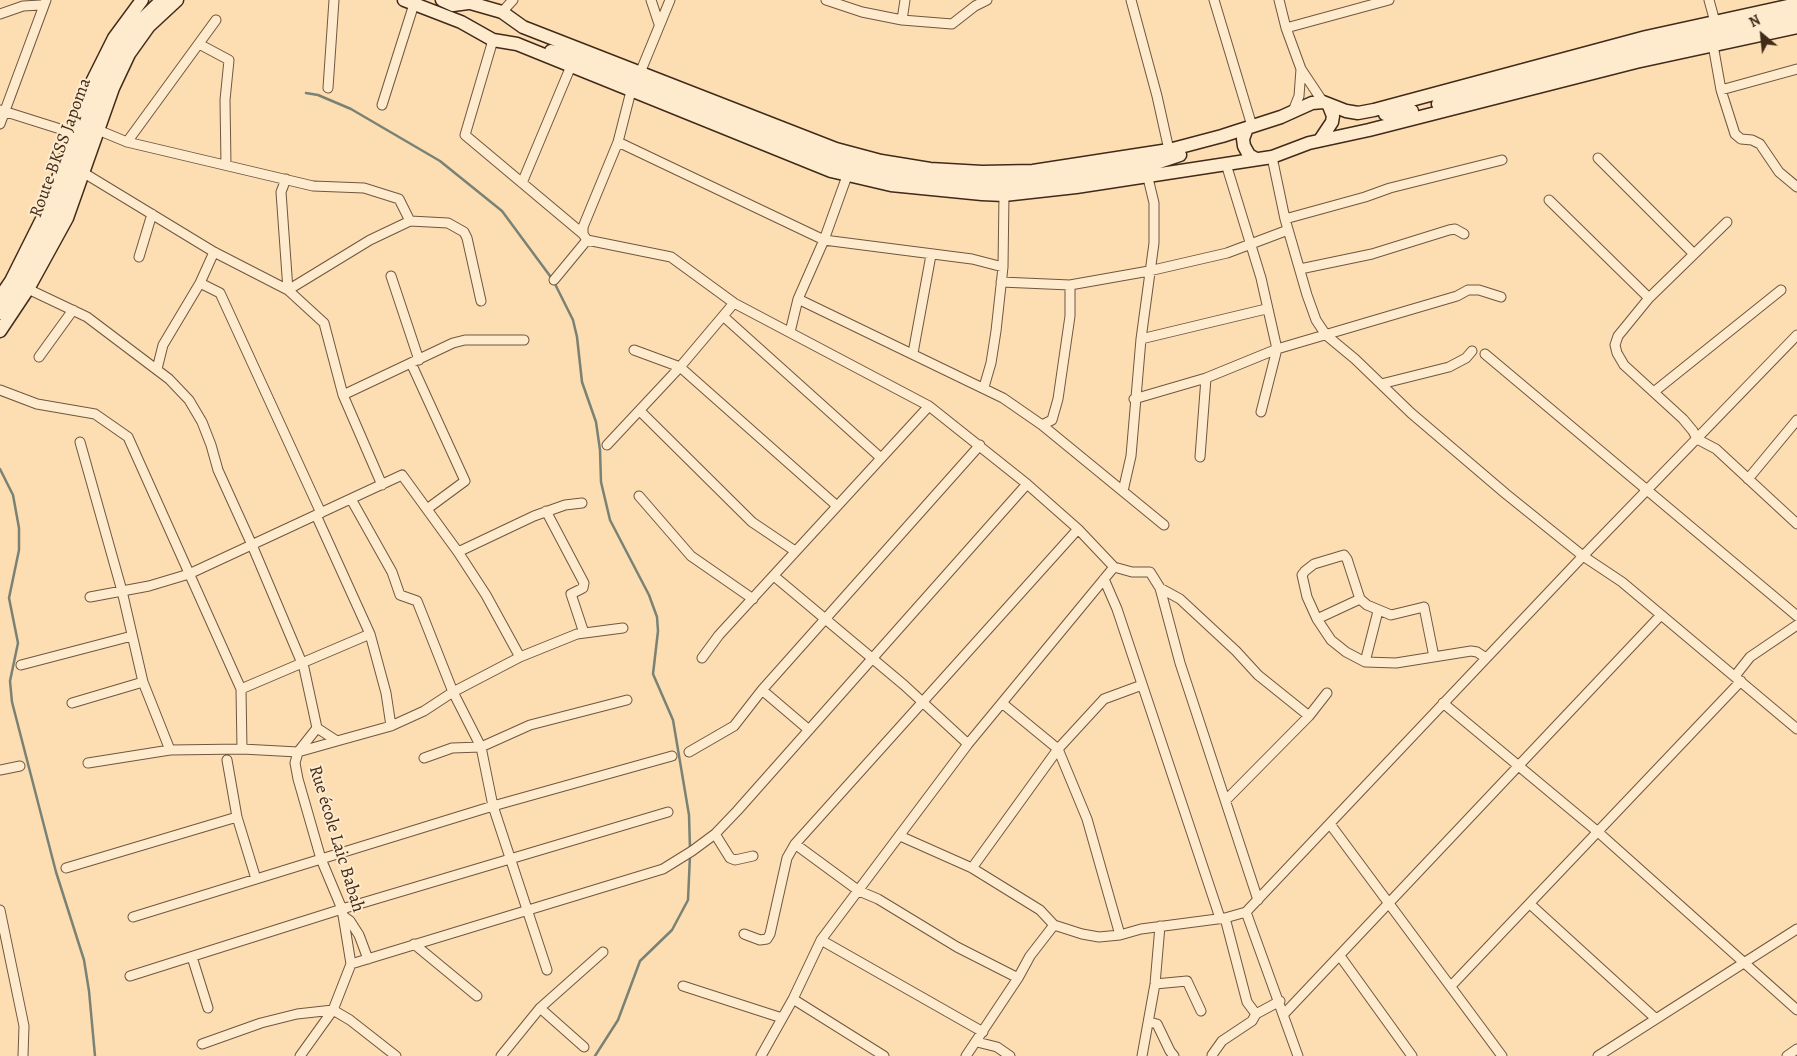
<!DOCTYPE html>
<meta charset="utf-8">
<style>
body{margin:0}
#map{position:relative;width:1797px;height:1056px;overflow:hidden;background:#fddeb2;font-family:Alegreya,serif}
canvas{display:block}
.north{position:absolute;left:1737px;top:10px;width:50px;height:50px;-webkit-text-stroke:4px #feeacd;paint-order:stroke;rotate:332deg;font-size:14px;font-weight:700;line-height:20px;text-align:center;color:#402a1a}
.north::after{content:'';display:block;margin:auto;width:18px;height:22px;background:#402a1a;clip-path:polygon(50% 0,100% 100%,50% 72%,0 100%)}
</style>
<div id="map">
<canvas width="1797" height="1056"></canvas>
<div class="north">N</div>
</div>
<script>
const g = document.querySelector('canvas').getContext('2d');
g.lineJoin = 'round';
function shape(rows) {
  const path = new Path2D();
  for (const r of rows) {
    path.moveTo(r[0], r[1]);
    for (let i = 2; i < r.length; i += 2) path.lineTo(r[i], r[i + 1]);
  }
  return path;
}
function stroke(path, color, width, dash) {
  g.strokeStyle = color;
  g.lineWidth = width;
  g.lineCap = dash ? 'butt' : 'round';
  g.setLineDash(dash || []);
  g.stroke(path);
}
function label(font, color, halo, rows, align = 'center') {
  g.font = font + ' Alegreya,serif';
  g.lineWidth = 4;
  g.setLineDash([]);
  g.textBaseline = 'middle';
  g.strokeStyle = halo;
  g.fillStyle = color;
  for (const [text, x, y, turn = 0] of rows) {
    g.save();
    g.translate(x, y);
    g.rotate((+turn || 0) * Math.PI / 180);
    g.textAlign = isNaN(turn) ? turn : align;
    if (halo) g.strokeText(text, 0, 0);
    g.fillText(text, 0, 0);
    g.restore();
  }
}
stroke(shape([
 [306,93,318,95,351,109,440,161,502,211,553,280,573,320,577,337,582,382,596,422,600,450,601,482,610,520,649,595,657,617,658,631,653,674,673,720,689,815,690,849],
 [0,469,13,495,19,528,19,550,9,598,18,643,10,681,12,702,56,872,84,960,89,991,95,1056],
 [595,1056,618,1020,640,961,672,930,688,900,690,855]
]), '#798274', 2.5);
const street = shape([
 [651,0,659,24],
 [826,0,862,12,902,20,952,24,975,6,987,0],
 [1131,0,1157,96,1169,150],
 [1214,0,1252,126],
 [1279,0,1286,28,1301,69,1323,102],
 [1709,0,1715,22],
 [502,12,513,0],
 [0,14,23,6,41,5],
 [902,20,905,0],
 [1286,28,1389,0],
 [493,40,465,135,583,234],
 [199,44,229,60,225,100,226,165],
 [1713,45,1721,90,1735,134,1741,139,1752,140,1760,144,1779,172,1797,187],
 [640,73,670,0],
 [328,88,334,0],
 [1721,90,1797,69],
 [631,91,618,142,583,227,583,234,587,240,671,257,734,303,929,406,1027,484,1078,529,1114,567,1132,572,1150,572,1160,588,1180,663,1258,900],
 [382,105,414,4],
 [0,110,76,134],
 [1293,111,1299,96,1301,69],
 [0,124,46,0],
 [98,130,127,142,313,186,364,188,399,199,410,221],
 [127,142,216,20],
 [618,142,824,240,972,259,1003,267],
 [1272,157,1285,219,1307,295,1316,320,1326,335,1355,359,1411,413,1506,494,1583,556,1622,582,1797,729],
 [1598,158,1694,254],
 [1226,164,1261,278,1277,349,1261,412],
 [84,173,214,252,288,290,324,323,343,395,382,485],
 [286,179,281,192,288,290,370,240,410,221,448,223,464,232,467,238,481,301],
 [522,183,571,66],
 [1549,200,1649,298],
 [1285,219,1365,197,1390,188,1502,160],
 [1727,222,1649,298,1618,336,1615,345,1617,353,1624,365,1683,419,1693,431,1697,439,1716,449,1797,524],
 [139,257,152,214],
 [1300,269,1372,254,1449,230,1455,229,1464,234],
 [391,276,419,360],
 [554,280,587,240],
 [1001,282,1070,285,1149,271,1227,253,1288,230],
 [200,283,220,293,321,513],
 [28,289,87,317,169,379,189,400,202,422,211,445,218,470,252,545,304,668,317,728],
 [798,299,1003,398,1042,425,1164,525],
 [723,316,881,458],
 [790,332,798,299,824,240,847,176],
 [1141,339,1266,309],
 [634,350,680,367,837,506],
 [913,353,931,255],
 [1485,354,1797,616],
 [39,357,73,310],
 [411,363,465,481,427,509],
 [157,369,163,345,200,283,214,252],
 [1381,384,1449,367,1466,358,1472,351],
 [984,387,991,363,996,331,1003,267,1004,195],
 [0,390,37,404,95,414,128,437,241,689,242,749],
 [1655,391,1781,290],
 [343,395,453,343,465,340,524,340],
 [1134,399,1206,378,1277,349,1457,296,1468,290,1479,290,1501,297],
 [640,411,752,522,795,551],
 [1042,425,1052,420,1058,399,1070,316,1070,285],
 [80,442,122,591,143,682,170,750],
 [607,445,680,367,734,303],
 [1200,457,1206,378],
 [1748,479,1797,420],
 [1123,491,1131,456,1141,339,1154,243,1154,203,1148,178],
 [639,496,691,556,753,599],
 [351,499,392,572,400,595,417,601,419,606,453,692,481,747,493,806,547,970],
 [546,511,584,583,583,588,571,594,584,633],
 [316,515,370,634,386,693,391,726],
 [458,552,534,516,565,505,582,503],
 [774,576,904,685,968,744],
 [1104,579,1117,609,1220,918],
 [1160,588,1180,599,1236,651,1258,675,1309,716],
 [90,597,149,586,189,574,402,475,458,552,486,595,520,657],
 [1317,619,1360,599],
 [1434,657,1424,607,1391,615,1367,605,1360,599,1347,559,1344,555,1314,564,1305,571,1302,575,1307,597,1317,619,1331,640,1346,652,1365,662,1396,663,1471,651,1477,652,1486,658],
 [702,658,719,635,929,406],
 [1365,662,1378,611],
 [21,665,132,636],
 [1735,676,1750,657,1797,625],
 [241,689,370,634],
 [762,690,809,730],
 [72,703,143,682],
 [1002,703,1058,749,1087,819,1120,935],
 [1443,703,1598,832,1797,1010],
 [317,728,337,741,391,726,424,711,453,692,520,657,577,634,623,628],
 [689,752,734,726,762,690,980,445],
 [424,758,452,748,481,747,530,725,627,700],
 [227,760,237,817,256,879],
 [88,763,170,750,242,749,298,752,337,741],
 [0,770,20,766],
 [1226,800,1309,716,1327,693],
 [1330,824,1502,1056],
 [715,834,730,858,735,860,753,856],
 [900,836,972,868,1040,910,1054,925,1082,934,1099,937,1120,935,1141,929,1225,918,1246,912,1583,556,1797,335],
 [795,844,859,891,878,899,957,947,1018,978],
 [66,868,237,817],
 [972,868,1058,749,1104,699,1142,685],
 [1530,904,1655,1018],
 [0,910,24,1026,23,1056],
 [1246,912,1298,1056],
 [343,916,350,921,359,935,368,959],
 [133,917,493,806,672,756],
 [1225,918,1247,1002,1256,1014],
 [744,934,760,940,767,939,770,934,787,858,795,844,1078,529],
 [821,940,983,1032],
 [414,944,477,996],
 [1340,956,1412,1056],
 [192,957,208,1008],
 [351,964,663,869,692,851,715,834,737,811,1027,484],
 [130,976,342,909,668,812],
 [1155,984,1187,981,1201,1011],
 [683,986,782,1018],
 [1451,986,1741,681],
 [793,999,884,1056],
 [540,1008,584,1047],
 [1284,1014,1660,616],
 [1149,1022,1157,1024,1170,1051,1174,1056],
 [977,1042,997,1047,1010,1056],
 [202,1044,261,1023,297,1014,333,1010,350,1020,396,1056],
 [1212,1055,1222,1041,1252,1021,1256,1014,1280,1001],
 [300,1056,333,1010,351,964,342,909,321,859,298,779,295,763,298,752,317,728],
 [501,1056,540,1008,603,952],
 [761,1056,793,999,821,940,968,744,1114,567],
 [966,1056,1018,978,1030,956,1054,925],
 [1142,1056,1155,984,1160,926],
 [1598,1056,1797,929],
 [1787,1056,1797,1049]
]);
const secondary = shape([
 [404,0,461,22,493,40,517,44,831,171,891,185,982,194,1004,195,1076,187,1272,157,1309,143,1369,130,1636,62,1797,27],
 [442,0,453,5,468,3],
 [460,0,502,12,523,27,836,149,881,161,930,169,982,172,1033,171,1169,150,1222,136,1281,117,1312,103,1323,102,1346,111,1358,113,1374,110,1646,37,1797,4],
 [551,51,573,56,832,160,873,171,918,179,1001,183,1035,181,1150,165,1180,155],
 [1438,104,1618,55,1797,16],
 [1385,114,1412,111],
 [1247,128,1243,139,1244,146,1249,155,1256,159],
 [1320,140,1332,122,1333,116,1329,106],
 [0,297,11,281,47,209,92,82,114,38,142,0],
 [0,313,35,258,50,228,66,191,105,79,121,47,139,22,162,0],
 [0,331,28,289,67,218,113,88,129,54,149,26,177,0]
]);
stroke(street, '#6f5740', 11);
stroke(secondary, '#402a1a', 15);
stroke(street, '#feeacd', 9);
stroke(secondary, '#feeacd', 12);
label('18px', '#402a1a', '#feeacd', [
 ["Route BKSS Japoma",61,148,-70],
 ["Rue école Laic Babah",336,839,73]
]);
</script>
